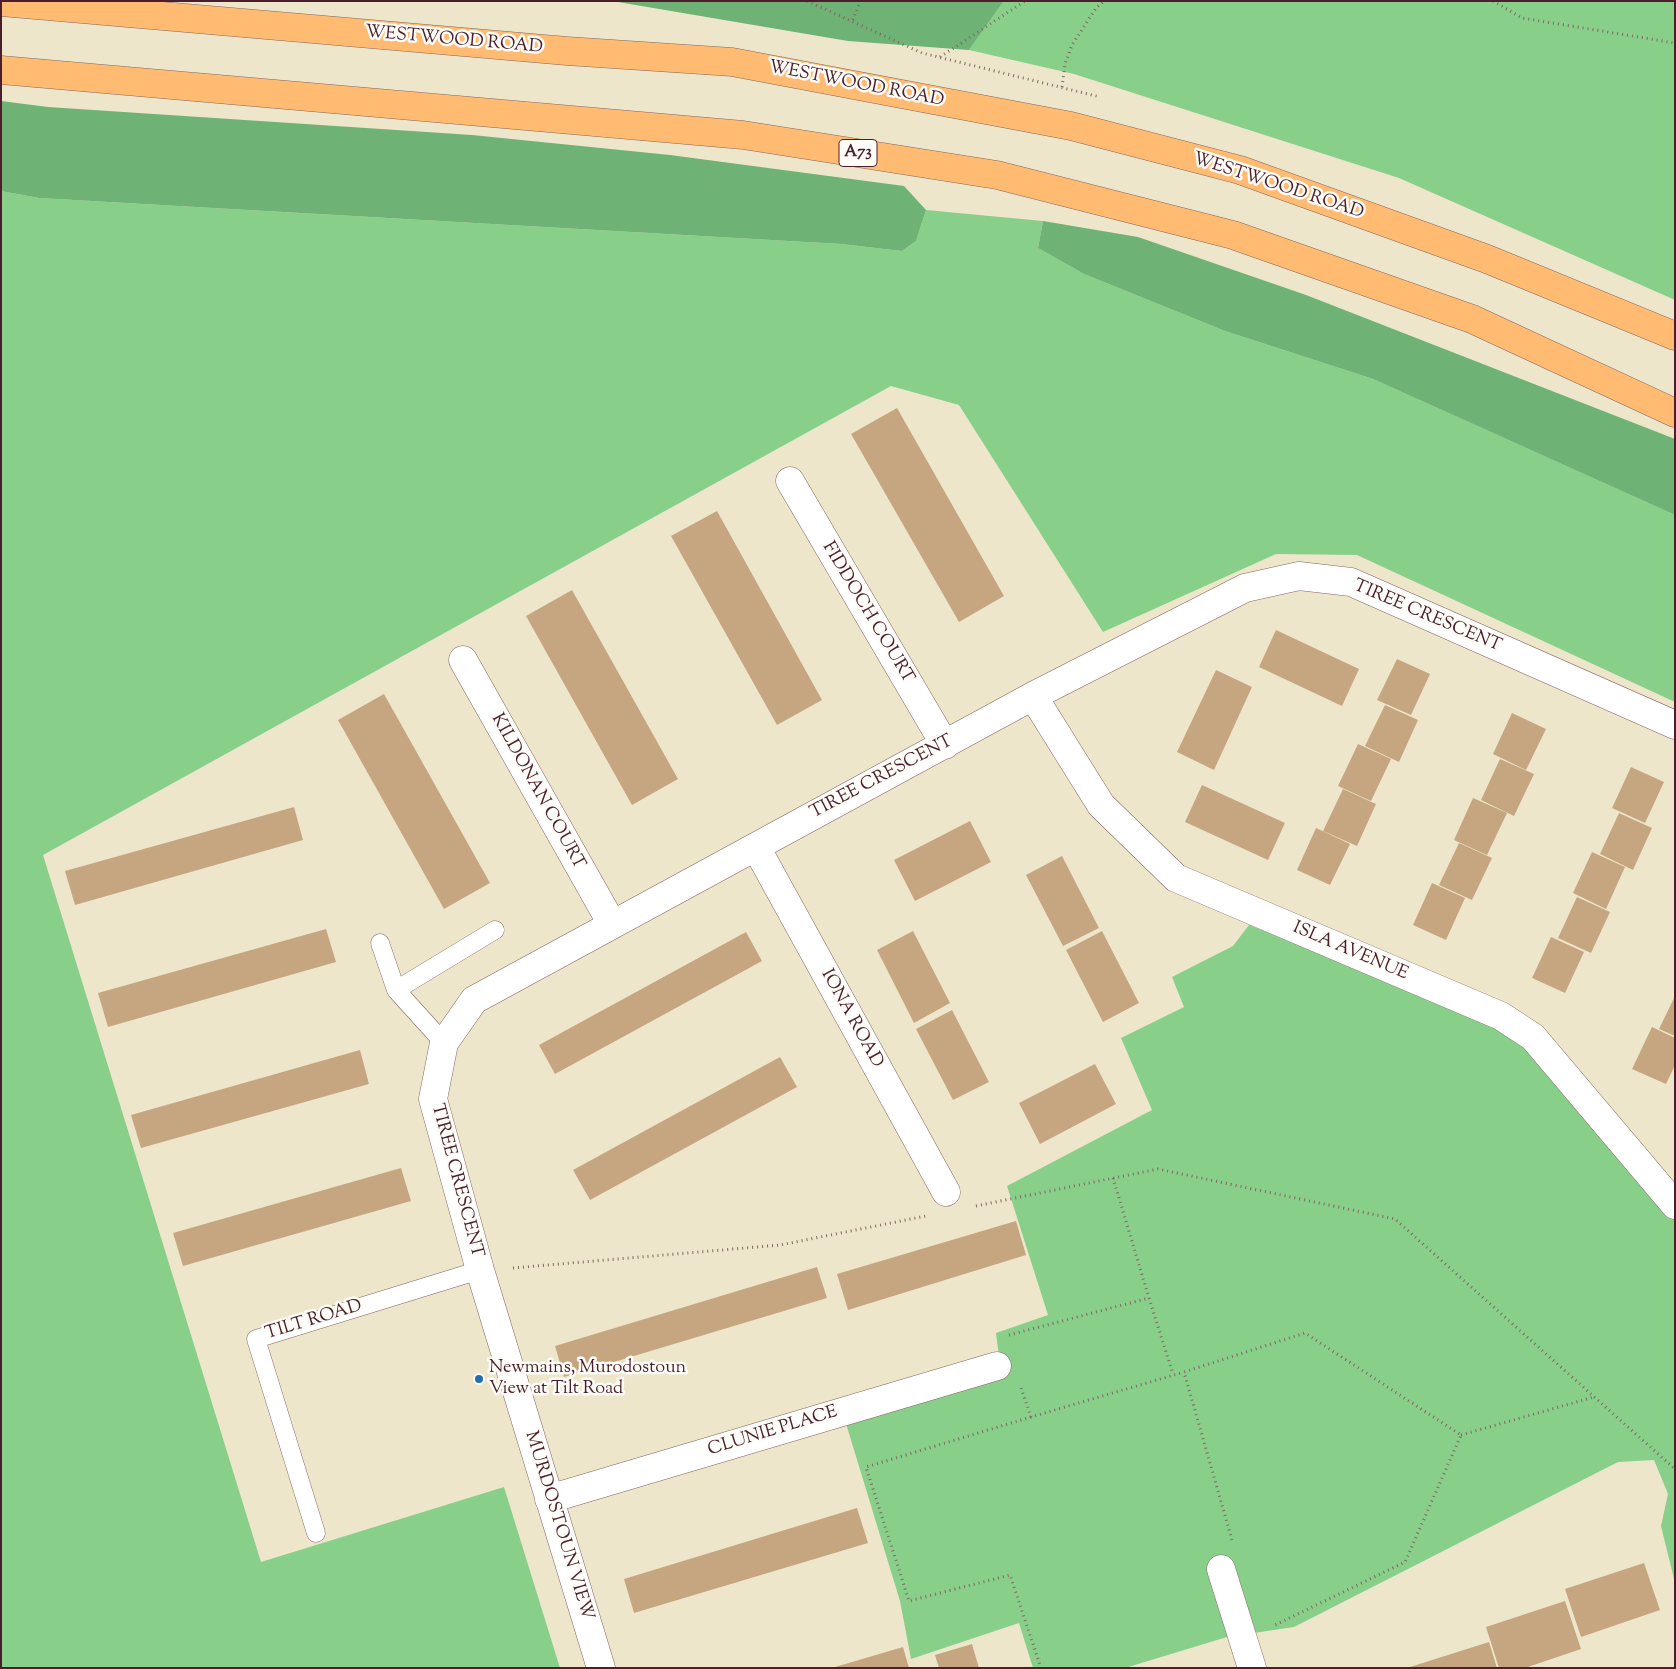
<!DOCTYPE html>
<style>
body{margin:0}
#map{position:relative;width:1676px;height:1669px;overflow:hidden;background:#eee6ca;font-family:"Sorts Mill Goudy",serif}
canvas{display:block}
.frame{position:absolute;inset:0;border:2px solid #4a1f2b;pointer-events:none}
</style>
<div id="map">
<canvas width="1676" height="1669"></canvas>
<div class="frame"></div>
</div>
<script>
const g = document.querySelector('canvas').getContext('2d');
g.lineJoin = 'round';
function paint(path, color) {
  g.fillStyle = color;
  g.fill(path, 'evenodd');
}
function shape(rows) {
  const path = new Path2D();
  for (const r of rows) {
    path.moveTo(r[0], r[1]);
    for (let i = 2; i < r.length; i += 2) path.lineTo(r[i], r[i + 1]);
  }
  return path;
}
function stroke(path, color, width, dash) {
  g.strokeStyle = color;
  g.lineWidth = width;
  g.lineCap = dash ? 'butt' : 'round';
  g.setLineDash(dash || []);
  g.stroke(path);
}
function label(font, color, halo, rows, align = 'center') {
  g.font = font + ' "Sorts Mill Goudy",serif';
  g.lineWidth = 5;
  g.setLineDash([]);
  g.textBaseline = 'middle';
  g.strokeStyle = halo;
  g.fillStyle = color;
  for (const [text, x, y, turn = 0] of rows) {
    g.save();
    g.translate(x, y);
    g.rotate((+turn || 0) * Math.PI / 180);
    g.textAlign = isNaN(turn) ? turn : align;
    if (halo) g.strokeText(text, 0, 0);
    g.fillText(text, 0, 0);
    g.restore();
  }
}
paint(shape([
 [1004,1,1675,1,1675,300,1399,178,1074,74,969,50],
 [1,191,39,198,841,244,902,251,916,241,926,210,1043,221,1038,248,1084,274,1225,331,1373,379,1675,515,1675,702,1357,555,1276,554,1103,632,959,405,891,386,43,855,261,1562,504,1487,560,1668,1,1668],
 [1249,925,1499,1024,1529,1044,1675,1218,1675,1583,1661,1526,1668,1494,1654,1460,1618,1462,1294,1627,1227,1637,1125,1668,1033,1668,1019,1623,911,1659,900,1601,844,1417,1001,1372,996,1333,1048,1315,1007,1186,1152,1110,1121,1038,1184,1007,1172,977,1233,946]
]), '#88cf8a');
paint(shape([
 [612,1,1004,1,969,50,848,41],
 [1,101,48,107,472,135,670,155,904,186,926,210,916,241,902,251,841,244,39,198,1,191],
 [1043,221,1138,237,1306,295,1675,439,1675,515,1373,379,1225,331,1084,274,1038,248]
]), '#6eb276');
paint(shape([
 [897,408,1004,596,959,622,851,434],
 [717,511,822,700,777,725,671,536],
 [572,590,678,779,632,805,526,616],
 [1276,630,1359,669,1342,706,1259,667],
 [1397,659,1430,674,1411,715,1377,700],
 [1216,670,1252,687,1214,770,1177,752],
 [384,694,490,883,444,909,338,720],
 [1385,705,1418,720,1399,762,1365,746],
 [1512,713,1546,729,1526,770,1493,754],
 [1358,744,1391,759,1371,801,1338,786],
 [1500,759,1534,774,1514,816,1481,800],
 [1631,767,1664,782,1645,823,1612,808],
 [1202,785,1285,823,1268,860,1185,822],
 [1343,789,1376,804,1357,846,1323,831],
 [1473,798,1507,813,1487,855,1454,840],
 [294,807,303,840,75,905,65,871],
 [1619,813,1652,828,1633,870,1600,854],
 [970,821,991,862,915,901,894,860],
 [1316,828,1350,844,1330,885,1297,870],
 [1459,843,1492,858,1472,900,1439,885],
 [1592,852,1625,867,1606,909,1573,893],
 [1062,856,1099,928,1063,946,1026,875],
 [1432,883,1465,898,1446,940,1413,925],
 [1577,897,1610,912,1591,953,1558,938],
 [326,929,336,962,108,1027,98,993],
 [913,931,950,1003,914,1023,877,950],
 [1102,931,1139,1003,1103,1022,1066,950],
 [746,932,762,961,555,1074,539,1045],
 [1551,937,1584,952,1565,993,1532,978],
 [1675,996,1675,1036,1659,1029],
 [952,1010,989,1082,953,1100,916,1029],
 [1652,1027,1675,1038,1675,1065,1666,1084,1632,1069],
 [360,1050,369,1084,141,1148,131,1115],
 [780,1057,797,1087,590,1200,573,1170],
 [1095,1064,1116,1104,1040,1144,1019,1103],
 [401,1168,411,1201,183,1266,173,1233],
 [1016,1221,1026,1255,848,1310,837,1274],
 [817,1267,827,1298,564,1377,555,1346],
 [857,1508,868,1543,634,1613,624,1579],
 [1644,1563,1660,1610,1581,1637,1565,1589],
 [1565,1601,1581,1649,1525,1668,1499,1668,1486,1627],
 [1489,1642,1497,1668,1410,1668,1410,1667],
 [972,1644,979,1668,939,1668,935,1655],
 [903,1647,909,1668,835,1668,835,1667]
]), '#c6a681');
const lane = shape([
 [380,943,396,990],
 [444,1043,396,990,495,930],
 [316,1533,256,1339,480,1270]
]);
const street = shape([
 [790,481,945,745],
 [463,660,612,924],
 [1033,696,1101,805,1176,878,1501,1016,1533,1037,1675,1205],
 [756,847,946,1192],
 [549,1499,997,1366],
 [1221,1569,1252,1668],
 [601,1668,480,1270,433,1099,444,1043,474,1000,1033,696,1245,588,1299,576,1351,582,1675,725]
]);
const primary = shape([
 [1,2,567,51,732,62,1071,126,1240,170,1487,259,1675,336],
 [1,70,743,135,997,175,1233,235,1472,319,1675,413]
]);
stroke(lane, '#836563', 19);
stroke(street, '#836563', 29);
stroke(primary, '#836563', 29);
stroke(shape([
 [807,1,922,53,1100,97],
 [1493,1,1522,18,1675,43],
 [853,20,860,1],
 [940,57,1025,1],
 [1062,87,1065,64,1072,45,1096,8,1104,1],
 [1113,1178,1149,1298],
 [976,1206,1158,1169,1395,1219,1675,1469],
 [513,1268,780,1245,926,1216],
 [1009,1335,1149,1298,1173,1374],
 [1021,1388,1031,1417,1184,1372],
 [1031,1417,866,1467,909,1601,1010,1575,1041,1668],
 [1461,1435,1594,1397],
 [1232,1540,1184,1372,1305,1333,1461,1435,1405,1562,1273,1626]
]), '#836563', 3, [1, 4]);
stroke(lane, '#fff', 18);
stroke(street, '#fff', 28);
stroke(primary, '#ffbb71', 28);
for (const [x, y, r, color] of [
 [479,1379,5,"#1f6fb2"]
]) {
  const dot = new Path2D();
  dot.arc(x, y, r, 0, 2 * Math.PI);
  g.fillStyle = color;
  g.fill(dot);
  stroke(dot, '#fdfcf7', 2);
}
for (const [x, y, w] of [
 [858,153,38]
]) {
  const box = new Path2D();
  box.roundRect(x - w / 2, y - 13.5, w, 27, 4);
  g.fillStyle = '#fdfcf7';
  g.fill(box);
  stroke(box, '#4a1f2b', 1);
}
label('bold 16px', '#4a1f2b', null, [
 ["A73",858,153]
]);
label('18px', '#4a1f2b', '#fdfcf7', [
 ["WESTWOOD ROAD",454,41,5],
 ["WESTWOOD ROAD",856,85,11],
 ["WESTWOOD ROAD",1278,187,18],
 ["FIDDOCH COURT",867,613,59],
 ["TIREE CRESCENT",1427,617,23],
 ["TIREE CRESCENT",882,778,-28],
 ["KILDONAN COURT",537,792,61],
 ["ISLA AVENUE",1350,952,23],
 ["IONA ROAD",851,1019,61],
 ["TIREE CRESCENT",456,1181,75],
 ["TILT ROAD",314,1321,-17],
 ["CLUNIE PLACE",773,1432,-17],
 ["MURDOSTOUN VIEW",558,1526,73]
]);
label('18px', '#4a1f2b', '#fdfcf7', [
 ["Newmains, Murodostoun",489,1369],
 ["View at Tilt Road",489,1390]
], 'left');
</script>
